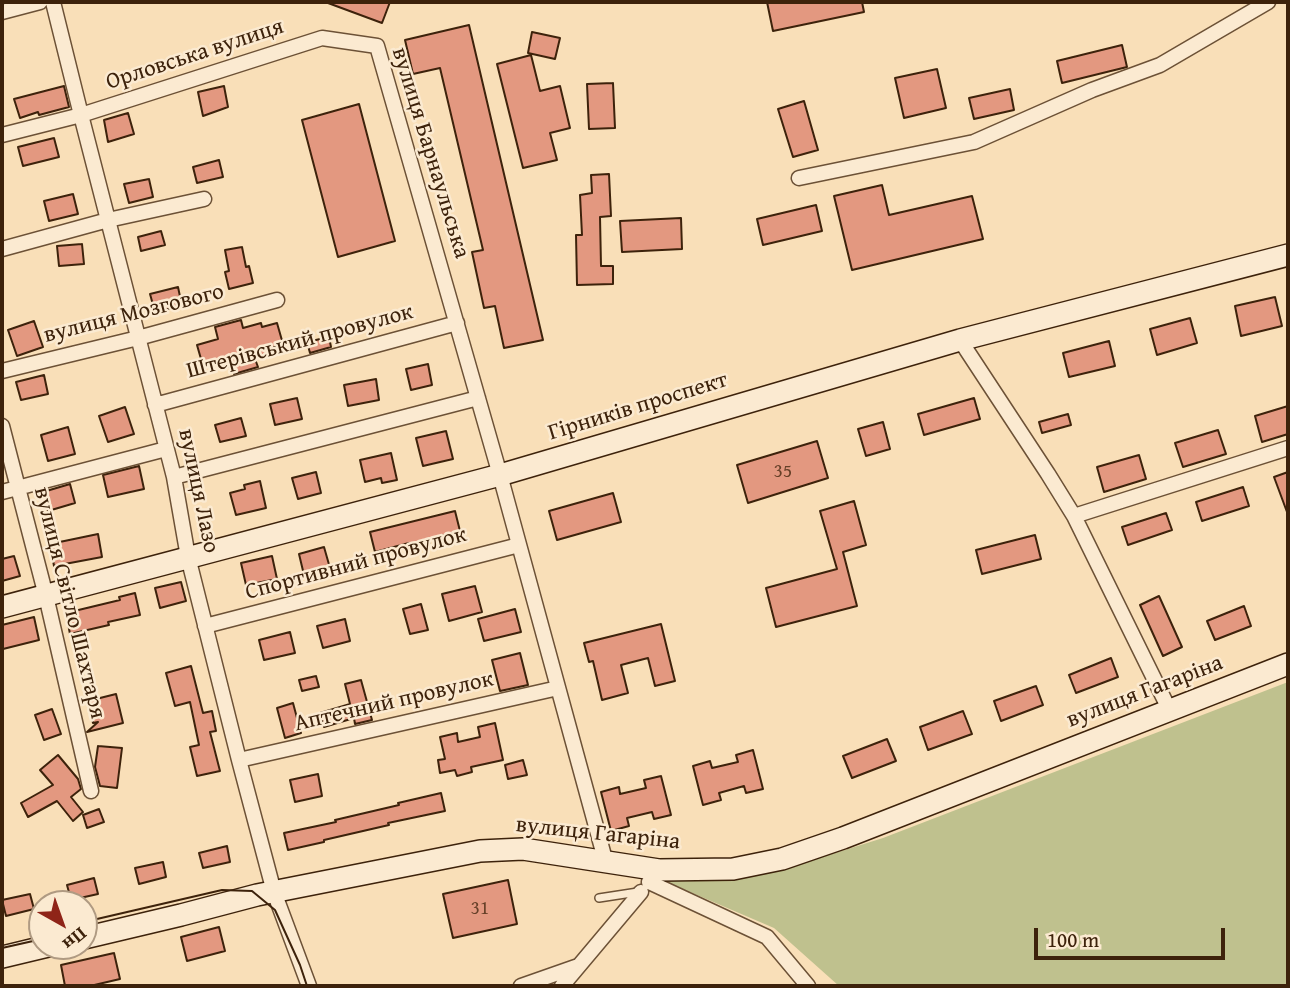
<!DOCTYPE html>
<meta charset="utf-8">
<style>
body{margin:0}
#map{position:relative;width:1290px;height:988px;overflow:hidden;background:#f9dfb8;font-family:"Gentium Book Plus",serif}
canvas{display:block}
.frame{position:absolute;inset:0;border:4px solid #3d220b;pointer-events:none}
.north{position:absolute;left:28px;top:890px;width:70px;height:70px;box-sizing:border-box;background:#fbead1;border:2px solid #af9a82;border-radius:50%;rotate:140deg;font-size:19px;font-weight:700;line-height:28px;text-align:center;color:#3d220b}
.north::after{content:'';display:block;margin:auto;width:24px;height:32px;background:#8f2418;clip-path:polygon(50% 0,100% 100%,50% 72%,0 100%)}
.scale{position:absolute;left:1034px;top:928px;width:191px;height:32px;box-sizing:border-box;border:4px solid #3d220b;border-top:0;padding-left:9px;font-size:21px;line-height:24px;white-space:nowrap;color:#3d220b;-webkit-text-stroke:5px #fbead1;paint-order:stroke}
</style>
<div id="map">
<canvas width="1290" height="988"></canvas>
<div class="frame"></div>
<div class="north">Пн</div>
<div class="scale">100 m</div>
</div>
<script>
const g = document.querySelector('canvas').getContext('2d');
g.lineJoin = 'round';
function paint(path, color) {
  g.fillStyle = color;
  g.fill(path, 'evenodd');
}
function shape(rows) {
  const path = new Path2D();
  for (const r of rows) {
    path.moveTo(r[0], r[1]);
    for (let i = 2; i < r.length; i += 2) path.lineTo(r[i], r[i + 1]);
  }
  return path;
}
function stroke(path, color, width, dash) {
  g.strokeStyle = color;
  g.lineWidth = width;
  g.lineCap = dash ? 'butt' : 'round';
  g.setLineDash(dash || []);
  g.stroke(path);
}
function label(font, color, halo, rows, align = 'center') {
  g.font = font + ' "Gentium Book Plus",serif';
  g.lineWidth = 5;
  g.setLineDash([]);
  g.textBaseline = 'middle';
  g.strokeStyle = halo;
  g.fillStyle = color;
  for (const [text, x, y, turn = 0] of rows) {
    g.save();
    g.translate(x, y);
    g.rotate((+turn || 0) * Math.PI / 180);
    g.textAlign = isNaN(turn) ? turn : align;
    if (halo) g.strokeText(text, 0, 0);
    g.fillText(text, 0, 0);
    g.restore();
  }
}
paint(shape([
 [1288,682,1288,986,839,986,774,928,662,880,797,865,883,838]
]), '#bfc18e');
const building = shape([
 [328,2,390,2,382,23,328,3,328,2],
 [767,2,862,2,864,12,773,31,767,2],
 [469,25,543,340,504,348,495,306,484,308,472,252,483,250,440,68,413,74,405,40,469,25],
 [532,32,560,38,555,59,528,53,532,32],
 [1122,45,1127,67,1062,83,1057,61,1122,45],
 [531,55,540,91,560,86,570,128,550,133,557,160,523,168,497,64,531,55],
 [937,69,946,108,904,118,895,78,937,69],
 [613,83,615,128,589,129,587,84,613,83],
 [64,86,69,107,39,115,38,112,20,118,14,99,64,86],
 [224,86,228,107,203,116,198,92,224,86],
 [1010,89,1014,110,974,119,969,98,1010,89],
 [804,101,818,150,793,157,778,109,804,101],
 [359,104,395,241,338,257,302,120,359,104],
 [128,113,134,134,108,142,104,120,128,113],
 [54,138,59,157,23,166,18,147,54,138],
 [219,160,223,177,197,183,193,167,219,160],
 [609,174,611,216,600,217,601,266,613,266,613,284,577,285,576,235,582,235,580,195,592,193,591,175,609,174],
 [149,179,153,197,129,203,124,184,149,179],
 [882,185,889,215,972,196,983,239,852,270,834,196,882,185],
 [73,194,78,214,49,221,44,201,73,194],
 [816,205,822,231,763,245,757,219,816,205],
 [681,218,682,249,622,252,620,221,681,218],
 [161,231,165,245,141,251,138,237,161,231],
 [82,244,84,264,59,266,57,246,82,244],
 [242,247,246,267,249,266,253,283,229,289,225,272,229,271,225,250,242,247],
 [178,287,182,306,155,312,150,294,178,287],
 [1275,297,1282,326,1241,336,1235,306,1275,297],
 [1190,318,1197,343,1157,355,1150,329,1190,318],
 [241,320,243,328,261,323,262,327,277,323,283,344,268,349,270,355,255,359,258,367,234,374,232,366,220,369,218,362,203,366,197,345,218,339,215,327,241,320],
 [34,321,43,347,17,356,8,330,34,321],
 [329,337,331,347,310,353,307,342,329,337],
 [1109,341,1115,366,1069,377,1063,353,1109,341],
 [428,364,432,385,411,390,406,369,428,364],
 [44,375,48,394,21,400,16,382,44,375],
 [376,379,379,400,348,406,344,385,376,379],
 [297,398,302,419,275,425,270,404,297,398],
 [974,398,980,419,924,435,918,414,974,398],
 [1288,406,1288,434,1262,442,1255,416,1288,406],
 [125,407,134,434,108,442,99,416,125,407],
 [1068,414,1071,425,1042,433,1039,422,1068,414],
 [241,418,246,436,220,442,215,425,241,418],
 [883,422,890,449,866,456,858,429,883,422],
 [68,427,75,454,48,461,41,435,68,427],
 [1218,430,1226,454,1183,467,1175,443,1218,430],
 [446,431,453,459,423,466,416,438,446,431],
 [817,441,828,478,748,503,737,465,817,441],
 [391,453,397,480,382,483,381,478,365,482,360,460,391,453],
 [1139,455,1146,479,1104,492,1097,467,1139,455],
 [139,466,144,489,108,497,103,475,139,466],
 [316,472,321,493,298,499,292,478,316,472],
 [1288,472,1288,512,1287,512,1274,477,1288,472],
 [260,481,266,508,236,515,230,493,245,489,244,485,260,481],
 [70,484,75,503,48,511,43,492,70,484],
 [1243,487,1249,506,1202,521,1196,502,1243,487],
 [613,493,621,522,557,540,549,511,613,493],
 [854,501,866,545,843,552,857,606,776,627,766,588,837,569,820,511,854,501],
 [455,511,460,531,429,539,430,543,410,548,409,543,375,552,370,532,455,511],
 [1166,513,1172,530,1128,545,1122,527,1166,513],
 [98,534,102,557,54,566,50,544,98,534],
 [1035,535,1041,559,982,574,976,550,1035,535],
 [324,547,330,568,304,575,299,554,324,547],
 [14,556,20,576,2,581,2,559,14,556],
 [272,556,277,579,246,585,241,563,272,556],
 [181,582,186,601,160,608,155,588,181,582],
 [475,586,482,612,449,621,442,594,475,586],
 [135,593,140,615,108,622,109,625,70,634,66,613,120,600,119,597,135,593],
 [1159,596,1182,647,1163,656,1140,605,1159,596],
 [421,604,428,630,410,634,403,609,421,604],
 [1244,606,1251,626,1215,640,1207,621,1244,606],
 [515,609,521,632,484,641,478,619,515,609],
 [34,617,39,640,3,649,2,625,34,617],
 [345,619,350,641,323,648,317,626,345,619],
 [661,624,675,681,655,686,648,658,621,665,628,693,602,700,593,661,589,662,584,643,661,624],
 [290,632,295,653,264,660,259,640,290,632],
 [520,653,528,685,500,691,492,660,520,653],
 [1111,658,1118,677,1076,693,1069,675,1111,658],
 [191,666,203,713,212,711,216,731,210,732,220,771,197,776,190,747,199,745,190,702,175,706,166,673,191,666],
 [316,676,319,687,302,691,299,680,316,676],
 [361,680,372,720,355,724,354,718,324,727,320,713,350,704,345,684,361,680],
 [1036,686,1043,705,1001,721,994,701,1036,686],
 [116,694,123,723,87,732,98,722,93,723,88,701,116,694],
 [293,703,301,733,285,738,277,708,293,703],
 [52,709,61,734,44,740,35,715,52,709],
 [963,711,972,734,928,750,920,727,963,711],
 [495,723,503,760,471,767,472,772,457,776,455,770,440,773,438,760,445,759,440,737,457,733,458,742,480,737,478,727,495,723],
 [887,739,896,761,852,778,843,756,887,739],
 [98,746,122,748,117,788,100,786,95,767,98,746],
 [753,750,763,789,746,793,744,786,719,793,721,800,703,805,693,766,710,761,712,768,738,762,736,755,753,750],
 [58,755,78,779,81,789,71,797,83,812,73,821,57,801,28,817,21,803,53,785,40,770,58,755],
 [523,760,527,775,508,779,505,765,523,760],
 [318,774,322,796,295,802,290,780,318,774],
 [661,776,671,815,654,819,652,812,627,818,629,826,611,831,601,792,619,787,620,794,646,788,644,780,661,776],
 [441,793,445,811,388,823,389,825,324,840,324,842,288,850,284,833,336,822,335,820,399,805,398,803,441,793],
 [99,809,104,822,87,828,83,815,99,809],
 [227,846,230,862,203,868,199,853,227,846],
 [163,862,166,877,139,884,135,868,163,862],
 [94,878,98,894,71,900,67,885,94,878],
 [508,880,517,924,453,938,443,894,508,880],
 [30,894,34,909,6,916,2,900,30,894],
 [219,927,225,951,187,961,181,937,219,927],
 [114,953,120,979,90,986,65,986,61,965,114,953]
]);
paint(building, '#e39880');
stroke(building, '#3d220b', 2);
const lane = shape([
 [599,898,638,892]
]);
const street = shape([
 [53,2,81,115,174,477,188,557,239,760,274,892,309,986],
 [2,12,40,2],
 [2,135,81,115,322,38,377,46,500,475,606,863],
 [799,178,974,142,1092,90,1160,65,1268,2],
 [2,249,108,220,204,199],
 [960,340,1048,474,1074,516,1170,711],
 [2,371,138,338,277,300],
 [155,405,457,323],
 [2,426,46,596,91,791],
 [174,477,478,398],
 [2,492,166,449],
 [1074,516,1288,448],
 [205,626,519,545],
 [239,760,558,688],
 [649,882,767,937,808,986],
 [521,986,578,966],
 [562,986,641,892]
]);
const secondary = shape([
 [2,607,500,475,960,340,1288,255],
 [84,938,181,915,257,895,480,851,523,849,659,870,733,869,782,859,843,838,1288,664],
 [2,957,48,946]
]);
stroke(lane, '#6c5136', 10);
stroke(street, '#6c5136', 17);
stroke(secondary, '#3d220b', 24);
stroke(lane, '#fbead1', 7);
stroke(street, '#fbead1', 14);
stroke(secondary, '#fbead1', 21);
stroke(shape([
 [84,922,222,890,252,891,275,910,300,965,307,986],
 [2,948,42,939]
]), '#3d220b', 2);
label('19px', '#664028', null, [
 ["35",783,472],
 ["31",480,909]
]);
label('23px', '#3d220b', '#fbead1', [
 ["Орловська вулиця",195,55,-18],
 ["вулиця Барнаульська",430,153,73],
 ["вулиця Мозгового",134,314,-14],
 ["Штерівський провулок",300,342,-15],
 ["Гірників проспект",638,407,-17],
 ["вулиця Лазо",198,491,78],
 ["Спортивний провулок",356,564,-15],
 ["вулиця Світло Шахтаря",69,603,76],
 ["вулиця Гагаріна",1145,692,-21],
 ["Аптечний провулок",394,702,-13],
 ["вулиця Гагаріна",598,834,6]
]);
</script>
